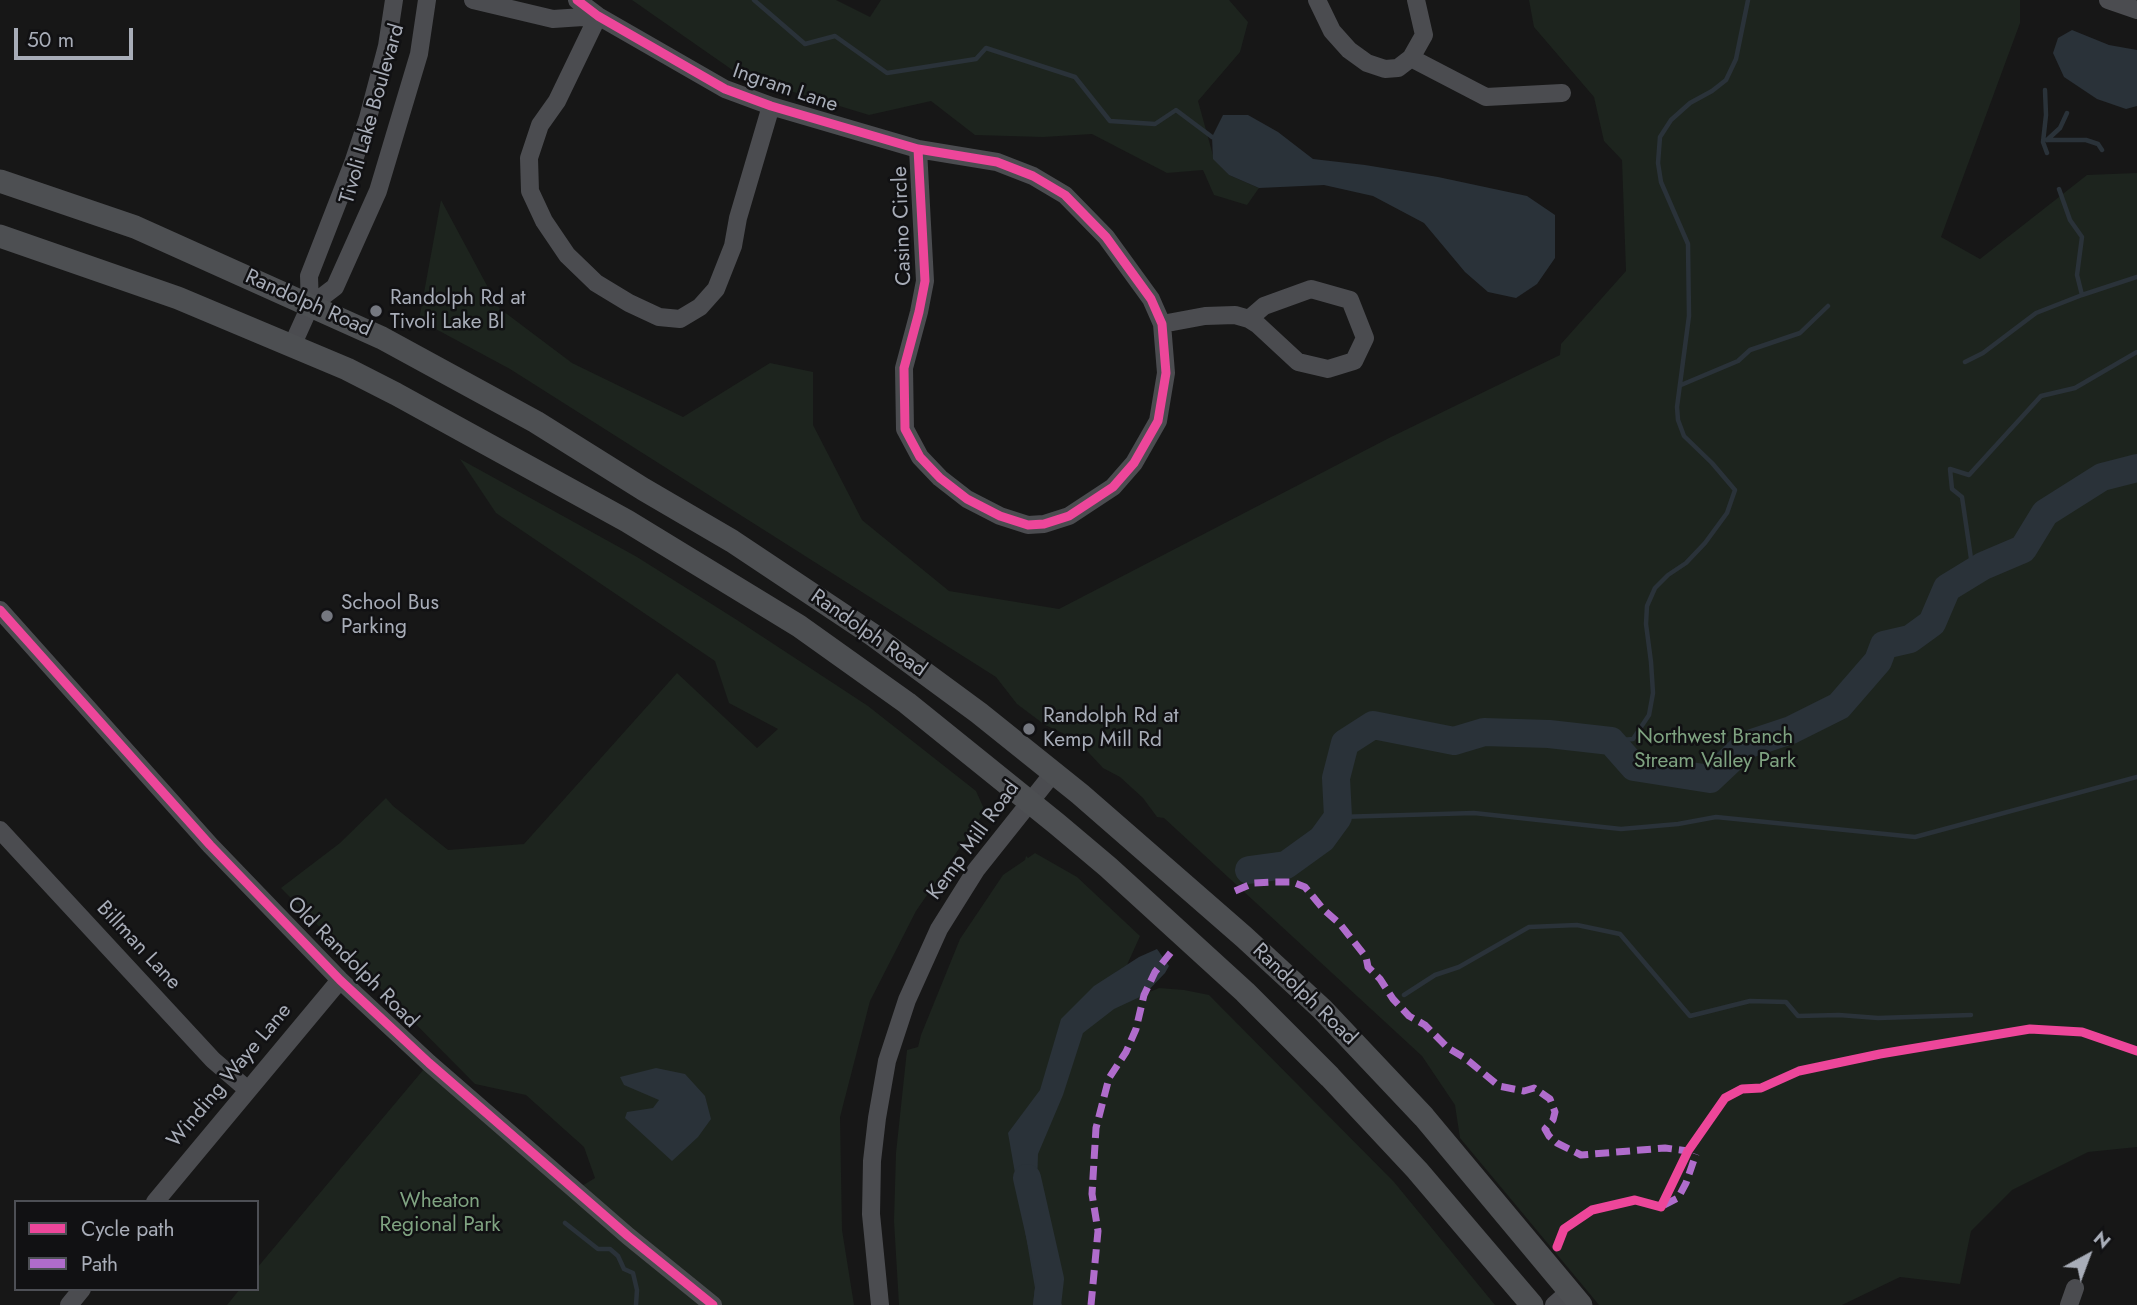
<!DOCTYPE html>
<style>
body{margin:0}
#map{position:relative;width:2137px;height:1305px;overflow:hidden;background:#171717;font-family:Jost,sans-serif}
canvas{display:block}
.legend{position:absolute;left:14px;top:1200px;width:245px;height:91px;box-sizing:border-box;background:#111113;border:2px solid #4d4f55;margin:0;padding:9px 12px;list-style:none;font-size:21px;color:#a8adb8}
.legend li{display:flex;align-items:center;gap:14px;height:35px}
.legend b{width:35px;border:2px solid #4d4f55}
.north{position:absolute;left:2053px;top:1221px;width:70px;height:70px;-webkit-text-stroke:5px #111113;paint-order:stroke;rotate:41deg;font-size:19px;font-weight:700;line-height:28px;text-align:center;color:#a8adb8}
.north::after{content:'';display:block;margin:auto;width:24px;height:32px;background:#a8adb8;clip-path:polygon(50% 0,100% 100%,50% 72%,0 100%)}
.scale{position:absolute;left:14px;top:28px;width:119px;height:32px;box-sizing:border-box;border:4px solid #a8adb8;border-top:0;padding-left:9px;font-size:21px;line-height:24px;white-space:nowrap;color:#a8adb8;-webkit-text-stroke:5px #111113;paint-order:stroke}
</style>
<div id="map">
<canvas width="2137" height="1305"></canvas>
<ul class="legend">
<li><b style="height:9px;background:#ed469a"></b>Cycle path</li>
<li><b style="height:9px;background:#b06ccc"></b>Path</li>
</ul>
<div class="north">N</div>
<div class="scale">50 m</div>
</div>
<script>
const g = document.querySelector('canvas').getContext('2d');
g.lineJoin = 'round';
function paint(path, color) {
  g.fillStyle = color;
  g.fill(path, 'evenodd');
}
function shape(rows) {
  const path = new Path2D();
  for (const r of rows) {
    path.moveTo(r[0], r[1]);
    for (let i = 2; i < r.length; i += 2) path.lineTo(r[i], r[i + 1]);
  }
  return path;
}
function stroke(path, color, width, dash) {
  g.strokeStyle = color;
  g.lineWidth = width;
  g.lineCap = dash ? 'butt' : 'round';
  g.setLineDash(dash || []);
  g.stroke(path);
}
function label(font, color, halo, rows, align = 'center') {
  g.font = font + ' Jost,sans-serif';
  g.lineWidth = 5;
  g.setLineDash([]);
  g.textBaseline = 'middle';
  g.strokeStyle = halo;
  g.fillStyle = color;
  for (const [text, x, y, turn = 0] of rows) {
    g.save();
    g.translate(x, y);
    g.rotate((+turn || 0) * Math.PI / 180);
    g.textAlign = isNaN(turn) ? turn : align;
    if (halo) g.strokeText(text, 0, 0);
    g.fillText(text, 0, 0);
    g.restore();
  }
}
paint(shape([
 [632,0,836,0,870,17,881,0,1229,0,1248,22,1240,52,1198,101,1214,159,1229,175,1259,188,1247,205,1214,195,1203,170,1167,173,1092,134,1043,137,975,135,931,101,869,115,741,76],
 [1529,0,2020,0,2020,23,1941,237,1980,259,2087,175,2137,173,2137,1147,2088,1152,2012,1190,1971,1231,1960,1284,1900,1277,1842,1305,1599,1305,1460,1138,1455,1105,1422,1056,1164,818,1157,817,1143,798,1120,777,1103,768,1076,739,1045,725,1017,704,996,677,510,369,419,320,441,200,499,308,572,363,683,417,770,363,813,372,813,425,862,520,949,591,1059,609,1389,438,1560,355,1561,344,1626,271,1622,160,1604,141,1594,97,1534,27],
 [460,459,637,557,737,620,868,706,976,791,985,811,916,911,870,1001,840,1117,842,1230,854,1305,227,1305,240,1289,257,1289,257,1268,429,1063,577,1189,595,1178,584,1147,526,1095,475,1084,281,888,340,843,386,798,393,806,448,850,524,844,677,673,757,748,778,729,729,703,715,661,496,513],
 [1035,853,1077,877,1140,936,1127,965,1116,972,1140,996,1159,988,1184,990,1209,995,1394,1182,1495,1305,899,1305,894,1221,896,1153,907,1050,918,1047,921,1035,960,939,1003,875,1025,860,1026,856,1028,858]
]), '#1d241e');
paint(shape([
 [2072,30,2109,45,2137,50,2137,106,2126,109,2097,99,2064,77,2053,53,2058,38],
 [1223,115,1248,115,1278,132,1313,159,1365,165,1438,177,1527,196,1555,215,1555,258,1537,284,1516,298,1488,292,1465,272,1424,223,1373,196,1324,185,1259,188,1229,175,1213,159,1212,137],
 [1157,949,1169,966,1165,973,1144,995,1114,1009,1083,1033,1063,1095,1038,1154,1035,1248,1062,1305,1033,1305,1035,1288,1008,1133,1040,1090,1061,1019,1094,986,1139,957],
 [656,1068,685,1074,705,1096,711,1119,698,1137,672,1161,625,1118,627,1112,653,1108,659,1100,624,1085,620,1077]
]), '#2a3239');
stroke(shape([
 [754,0,805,44,835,36,887,73,976,59,986,48,1075,77,1110,121,1155,124,1176,110,1212,137],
 [2045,90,2046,115,2043,142,2047,153],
 [2047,140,2060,128,2067,113],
 [2048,140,2086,140,2098,144,2102,150],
 [2059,189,2070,220,2082,237,2077,275,2082,295],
 [1965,362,1983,353,2036,313,2082,295,2137,277],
 [1681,385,1738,361,1750,350,1800,333,1828,306],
 [1973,572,1962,497,1952,489,1950,469,1969,475,2041,396,2075,388,2137,352],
 [1611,741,1633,739,1649,715,1653,693,1651,662,1646,624,1647,606,1655,588,1668,575,1686,563,1705,543,1727,513,1735,490,1712,463,1684,436,1678,420,1677,407,1689,316,1688,244,1661,182,1658,163,1660,137,1671,120,1690,103,1712,91,1726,80,1736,59,1748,0],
 [1338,817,1474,813,1621,829,1678,824,1716,817,1915,837,2137,777],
 [1404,995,1435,975,1459,967,1529,927,1577,925,1620,934,1690,1016,1750,1001,1786,1002,1798,1016,1839,1015,1878,1018,1971,1015],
 [565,1223,598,1249,610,1249,618,1256,624,1269,633,1273,637,1290,636,1305]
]), '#2a3239', 4.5);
stroke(shape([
 [1249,870,1286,865,1322,839,1338,817,1336,778,1345,743,1373,725,1454,741,1484,732,1549,734,1611,741,1634,767,1710,779,1746,745,1791,730,1839,706,1878,661,1884,645,1910,639,1932,623,1947,588,1983,566,2023,549,2045,513,2102,477,2137,468],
 [1027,1178,1050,1279,1047,1305]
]), '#2a3239', 28);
stroke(shape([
 [473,0,553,19,598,16],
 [577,0,598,16,725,89,771,106,918,149,997,162,1033,176,1065,195,1106,237,1151,299,1162,324,1166,373,1158,421,1134,463,1113,487,1069,516,1044,524,1028,525,1000,516,967,499,940,478,920,457,905,429,904,368,919,312,925,281,918,149],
 [1317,0,1332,31,1349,50,1367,63,1385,69,1398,68,1411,58,1424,35,1416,0],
 [2108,0,2137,10],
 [598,16,557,101,540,125,529,158,530,191,544,221,567,255,596,283,629,303,659,317,680,319,700,307,716,289,733,246,738,218,771,106],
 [1411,58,1486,97,1562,93],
 [310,306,335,287,378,191,419,54,427,0],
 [1162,324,1205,316,1235,315,1249,319,1257,324,1298,362,1328,369,1354,361,1365,338,1350,300,1311,289,1264,306,1249,319],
 [292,346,310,306,309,276,353,163,368,118,387,46,394,0],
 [0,610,210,845,340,980,429,1063,628,1236,713,1305],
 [0,830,213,1060,248,1090],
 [155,1202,340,980],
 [69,1305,82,1289],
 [880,1305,871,1214,872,1161,877,1118,887,1061,907,1000,939,929,976,870,1054,772],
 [1554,1305,1570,1291],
 [2069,1305,2075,1288]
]), '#4b4c50', 18);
stroke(shape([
 [0,181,135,227,382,338,536,422,643,489,732,541,873,635,979,713,1080,794,1244,937,1322,1009,1424,1117,1581,1305],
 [0,236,178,298,347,369,396,394,627,521,799,626,907,703,1057,824,1108,867,1245,992,1330,1077,1417,1170,1532,1305]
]), '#4d4f52', 23);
stroke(shape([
 [1235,891,1254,883,1272,882,1292,882,1305,887,1324,910,1340,924,1366,957,1368,967,1380,979,1393,999,1409,1016,1425,1025,1448,1048,1465,1058,1499,1086,1524,1091,1534,1088,1550,1099,1555,1112,1553,1120,1545,1129,1549,1136,1557,1143,1581,1155,1665,1148,1688,1151],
 [1664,1205,1678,1198,1686,1183,1696,1154],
 [1091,1305,1098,1231,1092,1194,1096,1128,1109,1078,1126,1052,1136,1029,1144,995,1155,972,1172,951]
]), '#b06ccc', 7, [14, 7]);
stroke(shape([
 [577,0,598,16,725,89,771,106,918,149,997,162,1033,176,1065,195,1106,237,1151,299,1162,324,1166,373,1158,421,1134,463,1113,487,1069,516,1044,524,1028,525,1000,516,967,499,940,478,920,457,905,429,904,368,919,312,925,281,918,149],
 [0,610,210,845,340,980,429,1063,628,1236,713,1305],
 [1557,1247,1564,1229,1592,1210,1635,1200,1661,1207,1688,1151,1725,1098,1742,1089,1761,1088,1799,1071,1880,1054,2030,1029,2082,1032,2137,1051]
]), '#ed469a', 9);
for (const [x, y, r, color] of [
 [376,311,7,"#757880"],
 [327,616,7,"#757880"],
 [1029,729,7,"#757880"]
]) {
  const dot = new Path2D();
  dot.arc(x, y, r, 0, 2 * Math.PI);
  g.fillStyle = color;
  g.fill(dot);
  stroke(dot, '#111113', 2.5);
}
label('21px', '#a8adb8', '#111113', [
 ["Ingram Lane",785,89,19],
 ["Tivoli Lake Boulevard",373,114,-74],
 ["Casino Circle",903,226,-92],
 ["Randolph Road",308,304,24],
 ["Randolph Road",868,634,35],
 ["Kemp Mill Road",974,841,-54],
 ["Billman Lane",138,946,47],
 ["Old Randolph Road",352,963,45],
 ["Randolph Road",1304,995,44],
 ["Winding Waye Lane",230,1076,-50]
]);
label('21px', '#a8adb8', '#111113', [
 ["Randolph Rd at",390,299],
 ["Tivoli Lake Bl",390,323],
 ["School Bus",341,604],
 ["Parking",341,628],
 ["Randolph Rd at",1043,717],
 ["Kemp Mill Rd",1043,741]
], 'left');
label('21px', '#7fa381', '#111113', [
 ["Northwest Branch",1715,738],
 ["Stream Valley Park",1715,762],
 ["Wheaton",440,1202],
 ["Regional Park",440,1226]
]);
</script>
